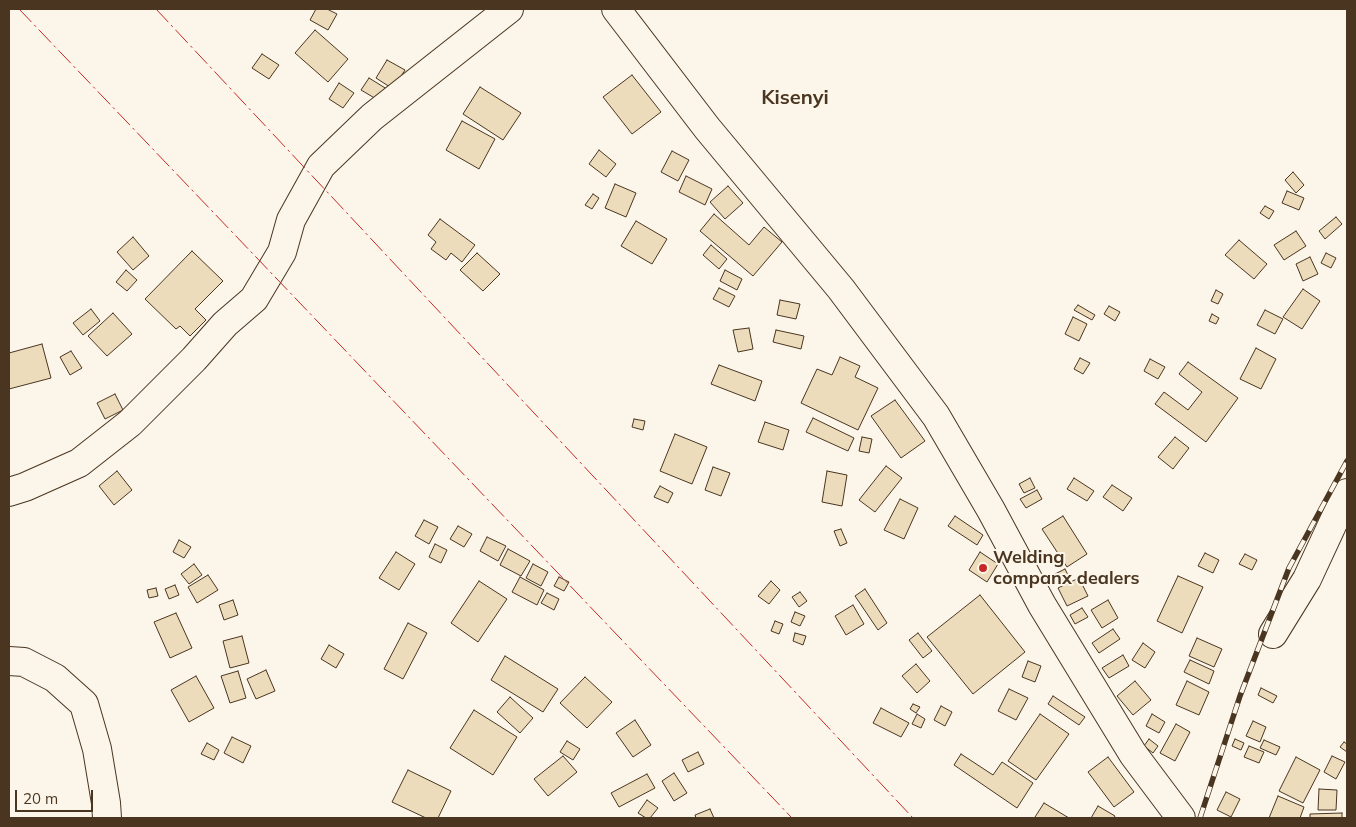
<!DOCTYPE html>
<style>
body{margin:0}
#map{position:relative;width:1356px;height:827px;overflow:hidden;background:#fbf6e9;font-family:Mulish,sans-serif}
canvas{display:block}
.frame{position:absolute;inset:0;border:10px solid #4a3520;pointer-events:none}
.scale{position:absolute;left:15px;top:790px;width:78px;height:22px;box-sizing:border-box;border:2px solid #4a3520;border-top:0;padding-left:6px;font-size:15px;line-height:18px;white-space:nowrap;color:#4a3520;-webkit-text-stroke:4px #fbf6e9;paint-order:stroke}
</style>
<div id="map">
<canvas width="1356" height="827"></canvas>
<div class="frame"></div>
<div class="scale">20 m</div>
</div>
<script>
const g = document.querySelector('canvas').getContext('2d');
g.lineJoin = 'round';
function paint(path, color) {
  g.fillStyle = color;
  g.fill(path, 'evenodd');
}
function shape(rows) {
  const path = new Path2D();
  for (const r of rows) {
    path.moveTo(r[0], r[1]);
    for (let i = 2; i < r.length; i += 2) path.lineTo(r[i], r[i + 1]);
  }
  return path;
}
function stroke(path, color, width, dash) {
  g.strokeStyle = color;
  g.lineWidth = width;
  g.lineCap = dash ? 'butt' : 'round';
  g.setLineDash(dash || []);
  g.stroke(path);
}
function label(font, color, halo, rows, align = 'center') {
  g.font = font + ' Mulish,sans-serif';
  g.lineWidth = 4;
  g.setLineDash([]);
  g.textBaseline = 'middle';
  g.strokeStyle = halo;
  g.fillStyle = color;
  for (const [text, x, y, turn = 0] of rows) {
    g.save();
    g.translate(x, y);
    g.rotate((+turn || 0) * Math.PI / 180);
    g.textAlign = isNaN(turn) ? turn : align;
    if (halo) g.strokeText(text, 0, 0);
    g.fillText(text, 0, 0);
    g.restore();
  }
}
const building = shape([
 [316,9,327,9,337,14,328,30,310,20,316,9],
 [315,30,348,59,328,82,295,53,315,30],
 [262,54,279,65,269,79,252,68,262,54],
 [387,60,405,70,393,89,376,78,387,60],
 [632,75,661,112,632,134,603,97,632,75],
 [369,78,390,91,383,103,361,90,369,78],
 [339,83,354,93,343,108,329,99,339,83],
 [480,87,521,113,503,140,463,114,480,87],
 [462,121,495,139,479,169,446,150,462,121],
 [599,150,616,164,606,177,589,164,599,150],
 [672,151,689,160,678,181,661,172,672,151],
 [1293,172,1304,185,1296,193,1285,180,1293,172],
 [686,176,712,189,705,205,679,192,686,176],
 [615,184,636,193,626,217,605,208,615,184],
 [728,186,743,203,725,219,710,202,728,186],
 [1287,191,1304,198,1299,210,1282,203,1287,191],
 [593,194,599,198,592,209,585,205,593,194],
 [1265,206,1274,211,1269,219,1260,213,1265,206],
 [714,214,749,245,764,227,782,242,753,276,700,231,714,214],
 [1336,217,1342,224,1325,239,1319,231,1336,217],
 [440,219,475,245,462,262,451,253,446,260,431,249,436,242,428,235,440,219],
 [636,221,667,239,652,264,621,246,636,221],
 [1296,231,1306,246,1284,260,1274,245,1296,231],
 [133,237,149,256,133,270,117,252,133,237],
 [1239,240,1267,264,1254,279,1225,255,1239,240],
 [711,245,727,259,719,269,703,255,711,245],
 [192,251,223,281,195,309,206,320,190,336,180,326,176,329,145,299,192,251],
 [477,253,500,274,483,291,460,270,477,253],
 [1326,253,1336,258,1331,268,1321,263,1326,253],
 [1310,257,1318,274,1303,281,1296,264,1310,257],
 [126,270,137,280,127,291,116,282,126,270],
 [725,270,742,279,737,290,720,281,725,270],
 [719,288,735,296,729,307,713,299,719,288],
 [1303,289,1320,301,1302,329,1283,317,1303,289],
 [1216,290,1223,294,1218,304,1211,301,1216,290],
 [780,300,800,304,796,319,777,315,780,300],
 [1078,305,1095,315,1092,320,1074,310,1078,305],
 [1109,306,1120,312,1115,321,1104,314,1109,306],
 [91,309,100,321,83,335,73,323,91,309],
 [1265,310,1283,319,1275,334,1257,325,1265,310],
 [113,313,132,334,107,356,88,336,113,313],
 [1212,314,1219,318,1216,324,1209,321,1212,314],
 [1073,317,1087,324,1079,341,1065,334,1073,317],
 [749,328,753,349,738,352,733,330,749,328],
 [776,330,804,336,801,349,773,342,776,330],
 [42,344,51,378,9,389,9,353,42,344],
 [1256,348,1276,359,1261,389,1240,379,1256,348],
 [71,351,82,368,70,375,60,357,71,351],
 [840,357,860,366,855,377,878,388,858,430,801,403,817,369,832,375,840,357],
 [1080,358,1090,363,1083,374,1074,369,1080,358],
 [1150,359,1165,367,1158,379,1144,371,1150,359],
 [1188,362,1238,398,1206,442,1155,404,1164,392,1188,410,1202,392,1179,374,1188,362],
 [719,365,762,381,755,401,711,384,719,365],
 [115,394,123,410,105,419,97,403,115,394],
 [895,400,925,441,901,458,871,416,895,400],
 [813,418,854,438,848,451,806,432,813,418],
 [634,419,645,421,643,430,632,427,634,419],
 [765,422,789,430,783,450,758,442,765,422],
 [675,434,707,447,692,484,660,471,675,434],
 [862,437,872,439,869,453,859,451,862,437],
 [1175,437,1189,448,1173,469,1158,457,1175,437],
 [886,466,902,478,875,512,859,500,886,466],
 [713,467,730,473,721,496,705,490,713,467],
 [117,471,132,490,114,505,99,486,117,471],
 [827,471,847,475,842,506,822,502,827,471],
 [1030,478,1035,488,1024,493,1019,484,1030,478],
 [1074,478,1094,491,1087,501,1067,489,1074,478],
 [1112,485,1132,498,1123,511,1103,497,1112,485],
 [660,486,673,493,668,503,654,497,660,486],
 [1037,490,1042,499,1026,508,1020,499,1037,490],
 [900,499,918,508,904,539,884,530,900,499],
 [955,516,983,535,977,545,948,526,955,516],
 [1063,516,1087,554,1067,567,1042,529,1063,516],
 [424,520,438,527,429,544,415,536,424,520],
 [458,526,472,534,464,547,450,539,458,526],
 [841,529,847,543,840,546,834,531,841,529],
 [487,537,506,546,498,561,480,551,487,537],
 [179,540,191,547,184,558,173,552,179,540],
 [435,544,447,550,441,563,429,557,435,544],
 [508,549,530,561,521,576,500,565,508,549],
 [396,552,415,564,399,590,379,578,396,552],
 [980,552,998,564,987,582,969,570,980,552],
 [1205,553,1219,560,1213,573,1198,566,1205,553],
 [1245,554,1257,560,1252,570,1239,564,1245,554],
 [194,564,202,575,189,584,181,574,194,564],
 [533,564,548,572,541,586,526,578,533,564],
 [1065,569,1069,577,1059,581,1055,574,1065,569],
 [208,575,218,590,197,603,188,587,208,575],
 [1178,576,1203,587,1182,633,1157,621,1178,576],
 [520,577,544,590,537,605,512,592,520,577],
 [559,577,569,582,564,591,554,586,559,577],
 [1079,578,1088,596,1067,606,1058,588,1079,578],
 [479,581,507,599,478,642,451,623,479,581],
 [771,581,780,590,769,604,758,596,771,581],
 [175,585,179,595,169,599,165,589,175,585],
 [156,588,158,596,149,598,147,590,156,588],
 [865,589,887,623,878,630,855,596,865,589],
 [800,592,807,601,799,607,792,597,800,592],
 [547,593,559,599,554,610,541,603,547,593],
 [980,595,1025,652,973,694,927,637,980,595],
 [233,600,238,615,224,620,219,605,233,600],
 [1108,600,1118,618,1102,628,1091,610,1108,600],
 [853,605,864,624,846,635,835,616,853,605],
 [1082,608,1088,617,1075,624,1070,615,1082,608],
 [795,612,805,616,800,626,791,622,795,612],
 [176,613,192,648,170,658,154,622,176,613],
 [775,621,783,624,779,634,771,631,775,621],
 [408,623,427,633,403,679,384,669,408,623],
 [1113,629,1120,639,1099,653,1092,643,1113,629],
 [795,633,806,636,803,645,793,641,795,633],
 [918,633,932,651,923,658,909,640,918,633],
 [242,636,249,663,230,668,223,641,242,636],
 [1197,638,1222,649,1214,667,1189,656,1197,638],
 [1143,643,1155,652,1145,668,1132,660,1143,643],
 [329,645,344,654,336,668,321,659,329,645],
 [1123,655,1129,666,1109,678,1102,668,1123,655],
 [505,656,558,689,543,712,491,680,505,656],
 [1190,660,1214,671,1209,684,1184,672,1190,660],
 [1028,661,1041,666,1035,682,1022,677,1028,661],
 [916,664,930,681,917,693,902,676,916,664],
 [266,670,275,691,256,699,247,679,266,670],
 [238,671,246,698,230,703,221,676,238,671],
 [196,676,214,708,189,722,171,690,196,676],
 [585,677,612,702,587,728,560,703,585,677],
 [1135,681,1151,700,1133,715,1117,696,1135,681],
 [1187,681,1209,692,1199,715,1176,705,1187,681],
 [1261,688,1277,696,1273,703,1258,695,1261,688],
 [1009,689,1028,698,1016,720,998,711,1009,689],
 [1053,696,1085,717,1079,725,1048,704,1053,696],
 [510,697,533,718,520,733,497,712,510,697],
 [913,704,920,707,916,713,910,709,913,704],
 [941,706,952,712,945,726,934,720,941,706],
 [881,708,909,723,901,737,873,723,881,708],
 [474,710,517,737,493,775,450,748,474,710],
 [917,714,925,719,921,728,912,724,917,714],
 [1040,714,1069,734,1036,780,1008,761,1040,714],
 [1152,714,1165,722,1159,733,1146,726,1152,714],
 [635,720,651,745,633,757,616,733,635,720],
 [1253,721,1266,727,1260,742,1246,736,1253,721],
 [1176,724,1190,732,1175,761,1160,753,1176,724],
 [232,737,251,746,243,763,224,753,232,737],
 [1149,739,1158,746,1153,753,1144,746,1149,739],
 [1235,739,1244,743,1241,750,1232,746,1235,739],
 [1264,740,1280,747,1276,755,1260,748,1264,740],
 [567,741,580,749,573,760,560,752,567,741],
 [1344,742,1347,744,1347,752,1340,747,1344,742],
 [207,743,219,750,214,760,201,754,207,743],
 [1249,746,1264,752,1259,763,1244,757,1249,746],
 [698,752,704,764,688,772,682,760,698,752],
 [961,754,993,775,1002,762,1033,783,1017,808,954,765,961,754],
 [563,756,577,772,548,796,534,779,563,756],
 [1332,756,1345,762,1336,779,1324,772,1332,756],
 [1108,757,1134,792,1114,807,1088,772,1108,757],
 [1296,757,1320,770,1303,803,1279,791,1296,757],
 [408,770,451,791,438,818,426,818,392,802,408,770],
 [674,773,687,793,674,801,662,781,674,773],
 [647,774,655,788,619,807,611,793,647,774],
 [1319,789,1337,790,1336,810,1318,810,1319,789],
 [1226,792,1240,799,1231,817,1217,810,1226,792],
 [1278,796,1304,807,1300,818,1269,818,1278,796],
 [647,800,658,808,650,818,646,818,638,813,647,800],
 [1044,803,1069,818,1037,818,1035,817,1044,803],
 [1098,806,1115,816,1114,818,1091,818,1098,806],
 [710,809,714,818,696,818,695,815,710,809],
 [1342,813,1342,818,1310,818,1310,814,1342,813]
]);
paint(building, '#ecdcbc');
stroke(building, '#4a3520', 1);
const minor = shape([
 [616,9,707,128,841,289,936,416,991,510,1042,605,1133,754,1181,818],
 [9,492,25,487,79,463,130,423,194,359,225,324,254,299,282,252,291,220,321,166,372,117,509,9],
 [1273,634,1307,579,1347,493],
 [9,661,24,662,55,678,84,704,97,749,106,803,107,818]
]);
stroke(minor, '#4a3520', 30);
stroke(minor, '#fbf6e9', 28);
const rail = shape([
 [1200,818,1240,696,1289,568,1347,461]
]);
stroke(rail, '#4a3520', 5.5);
stroke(rail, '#fbf6e9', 4, [11]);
stroke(shape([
 [19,9,792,818],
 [156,9,913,818]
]), '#c62828', 1, [18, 4, 2.5, 4]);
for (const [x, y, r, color] of [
 [983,568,5,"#c62828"]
]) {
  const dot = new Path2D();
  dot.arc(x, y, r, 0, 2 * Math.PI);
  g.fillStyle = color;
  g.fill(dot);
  stroke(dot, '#fbf6e9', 2);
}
label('bold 18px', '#4a3520', '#fbf6e9', [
 ["Welding",993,558],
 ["companx dealers",993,579]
], 'left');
label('bold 20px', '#4a3520', '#fbf6e9', [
 ["Kisenyi",795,98]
]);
</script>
